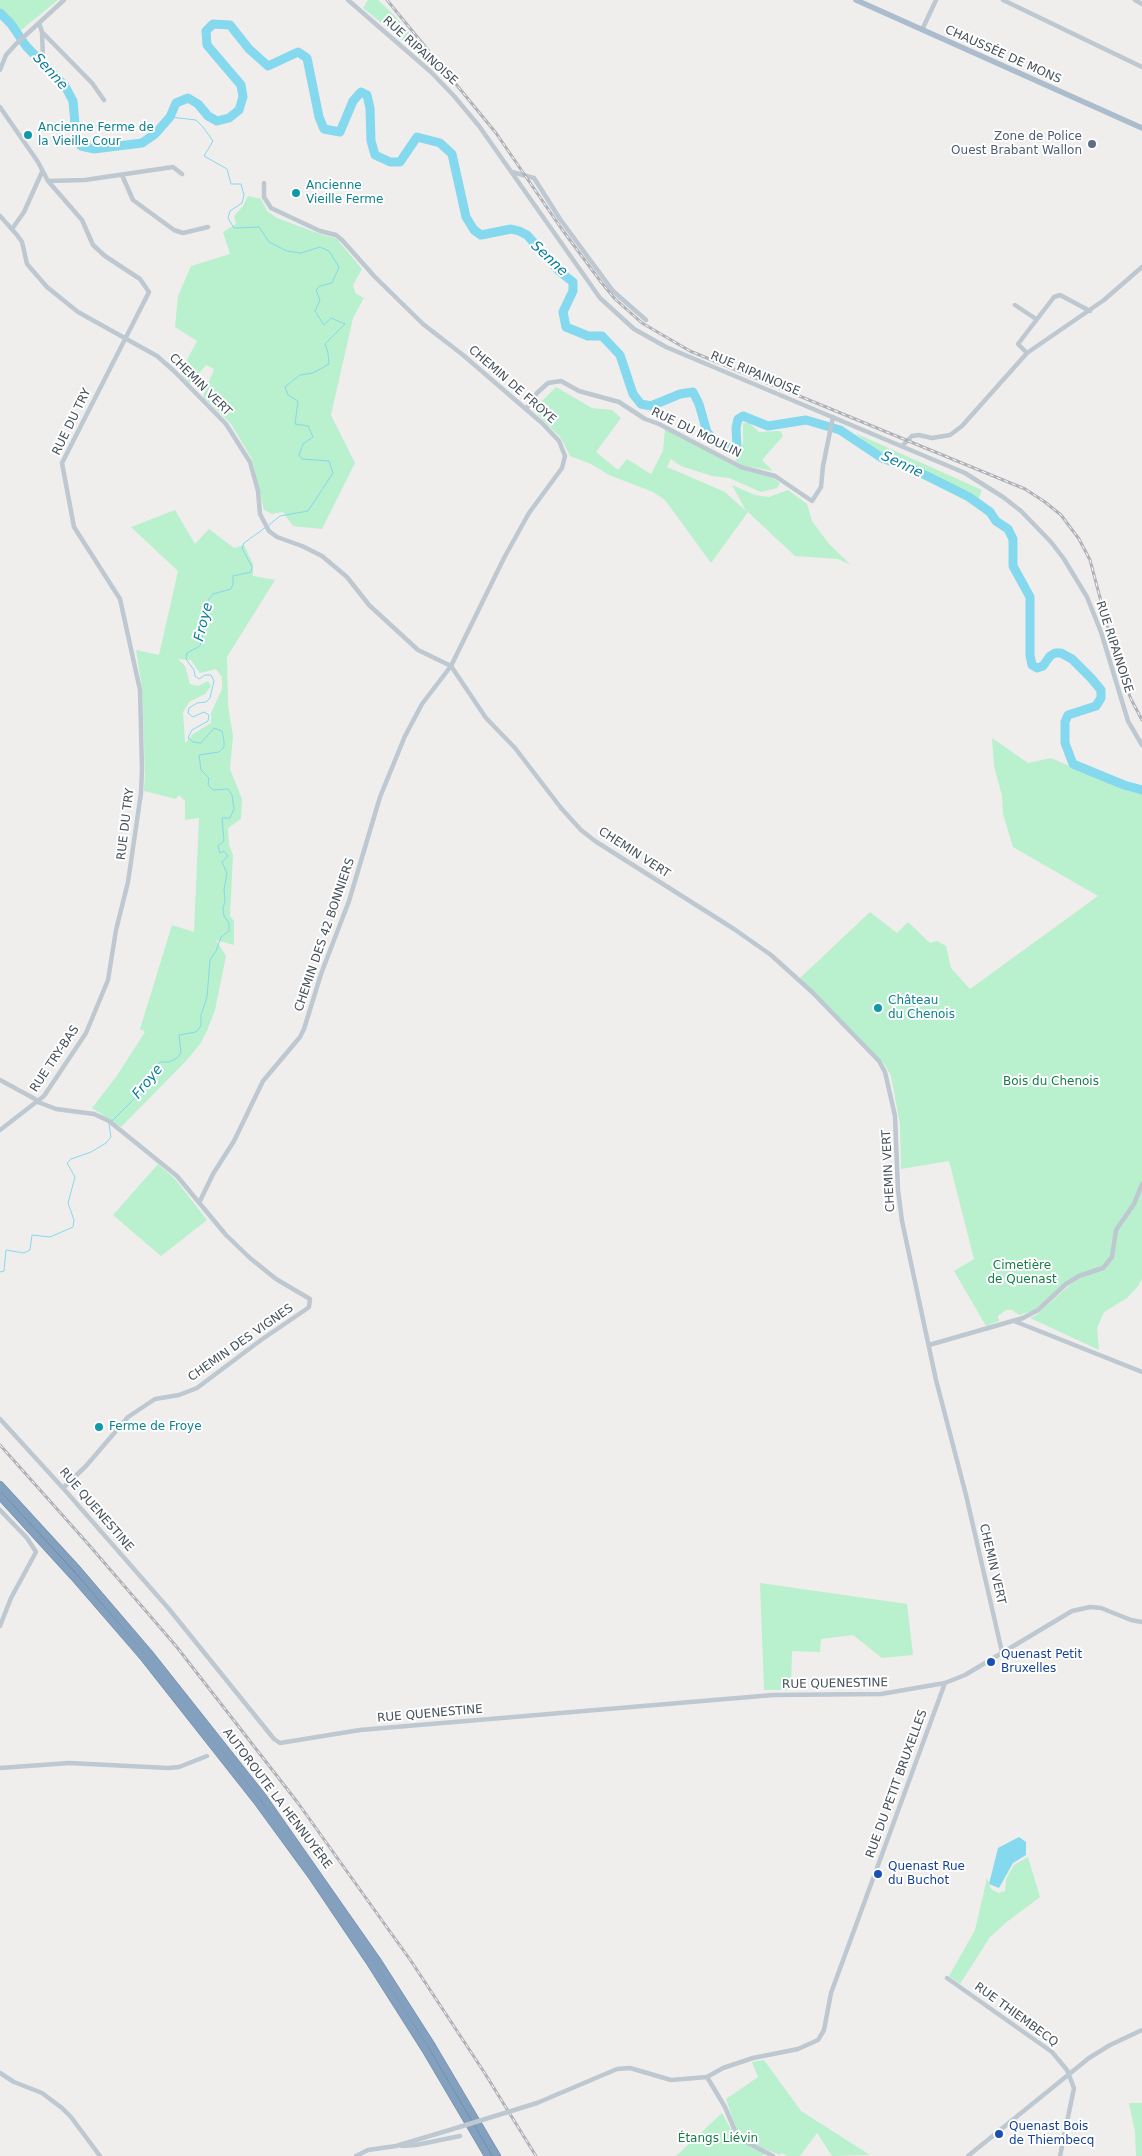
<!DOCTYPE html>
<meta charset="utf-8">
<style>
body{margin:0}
canvas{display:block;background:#f0eded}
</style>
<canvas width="1142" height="2156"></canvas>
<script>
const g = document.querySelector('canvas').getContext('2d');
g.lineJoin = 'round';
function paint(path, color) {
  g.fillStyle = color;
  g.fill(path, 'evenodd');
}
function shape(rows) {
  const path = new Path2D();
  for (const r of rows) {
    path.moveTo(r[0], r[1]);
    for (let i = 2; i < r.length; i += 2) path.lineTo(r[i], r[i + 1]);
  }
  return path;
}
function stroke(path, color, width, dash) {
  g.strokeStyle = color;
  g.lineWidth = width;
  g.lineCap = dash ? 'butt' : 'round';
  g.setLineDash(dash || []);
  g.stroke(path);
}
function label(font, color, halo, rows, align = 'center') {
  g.font = font + ' "DejaVu Sans",sans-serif';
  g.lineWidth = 4;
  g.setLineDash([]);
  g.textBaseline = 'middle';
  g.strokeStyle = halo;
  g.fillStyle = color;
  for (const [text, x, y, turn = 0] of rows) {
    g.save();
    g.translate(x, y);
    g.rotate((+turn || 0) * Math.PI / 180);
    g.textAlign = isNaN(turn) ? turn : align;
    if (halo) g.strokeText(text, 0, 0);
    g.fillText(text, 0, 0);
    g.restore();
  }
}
paint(shape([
 [0,0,58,0,20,31,0,8],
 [368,0,378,0,395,16,436,66,433,69,406,43,363,8],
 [248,196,261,199,267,211,277,218,323,235,336,238,362,269,353,285,355,293,364,298,353,318,331,415,355,463,322,529,293,526,283,512,272,514,264,510,252,459,231,424,203,397,214,369,206,365,190,384,180,373,197,341,175,327,178,296,191,266,230,254,223,232,236,224,234,216,243,206],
 [556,387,592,408,612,410,621,418,596,452,618,470,627,459,651,474,663,451,665,429,738,468,774,478,780,483,777,488,761,492,729,478,712,476,681,466,671,459,667,467,725,492,746,511,732,485,755,495,769,497,788,490,807,504,812,521,829,544,851,565,838,559,795,556,748,512,711,563,665,500,653,492,609,475,591,464,570,456,561,438,533,410],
 [743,423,749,423,759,432,780,431,783,436,762,460,773,471,742,465,735,461,743,443],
 [855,433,982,490,977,503,884,456],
 [175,510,195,544,209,529,234,548,244,545,253,564,253,576,275,580,227,657,228,705,233,736,230,769,242,799,241,819,228,828,229,845,233,855,230,916,234,921,234,945,216,940,226,956,215,1010,207,1031,200,1044,186,1061,121,1127,92,1108,116,1077,145,1032,140,1029,172,925,194,932,199,818,185,820,185,801,179,795,176,799,144,791,145,772,142,688,136,650,159,655,178,571,131,527],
 [178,659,191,660,200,673,216,669,222,677,222,689,211,713,211,723,193,734,185,743,183,712,189,702,205,694,211,686,208,681,198,686,190,684,185,666],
 [992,738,1028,763,1051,758,1119,788,1142,794,1142,1279,1138,1286,1127,1298,1104,1312,1097,1328,1099,1350,1030,1318,1036,1315,1072,1283,1071,1278,1033,1311,1019,1315,1012,1310,1006,1310,998,1316,999,1321,986,1326,954,1271,974,1259,949,1161,901,1169,900,1124,891,1076,885,1065,800,978,870,912,897,933,908,922,930,943,937,941,946,946,951,968,970,989,1098,896,1013,847,1003,814,1002,796,994,766],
 [158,1164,175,1179,207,1220,161,1256,113,1215],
 [760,1583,907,1604,913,1655,882,1658,853,1635,821,1639,820,1652,792,1651,791,1690,764,1690],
 [1028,1857,1040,1897,1008,1921,990,1937,960,1984,949,1976,975,1930,987,1878,991,1889,999,1893,1005,1891,1006,1879,1014,1865],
 [764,2060,801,2111,870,2155,832,2156,817,2133,800,2156,787,2156,782,2153,780,2155,762,2148,737,2131,726,2099,758,2077,752,2062],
 [1129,2103,1142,2103,1142,2156,1136,2156,1135,2132],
 [722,2113,735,2137,765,2154,762,2156,676,2156]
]), '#b9f0cd');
paint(shape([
 [1019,1837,1026,1842,1026,1855,1013,1863,999,1888,989,1884,998,1848]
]), '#84d9ee');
stroke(shape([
 [170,117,196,120,203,127,213,141,204,156,227,169,231,184,241,184,244,195,242,203,230,211,228,218,234,228,259,227,269,242,287,251,301,253,320,247,329,251,339,267,332,283,320,286,316,290,320,300,315,311,324,325,331,318,345,324,325,344,328,353,329,364,313,373,300,375,285,387,288,395,298,401,295,424,308,426,313,437,303,444,299,455,302,459,329,461,333,473,308,511,280,516,269,525],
 [112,1121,148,1085,156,1076,155,1070,160,1062,169,1062,177,1058,181,1053,179,1035,196,1032,201,1026,201,1015,207,997,210,960,216,951,221,937,229,931,229,923,224,916,223,909,225,901,224,890,227,873,222,862,228,856,224,851,220,853,218,846,224,841,222,818,230,818,234,809,232,795,228,789,213,790,208,785,209,778,201,770,199,755,219,752,224,747,224,741,222,731,214,728,201,743,193,742,188,738,192,730,208,721,209,715,204,712,193,717,188,713,189,708,197,703,206,702,210,698,214,681,211,675,205,675,199,679,195,676,194,670,186,659,187,653,200,646,206,623,209,599,213,594,231,589,233,584,233,576,251,572,252,567,242,548,244,543,266,527],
 [0,1272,4,1271,6,1250,24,1253,30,1250,32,1235,50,1237,73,1227,74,1220,68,1203,75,1177,67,1163,71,1159,91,1152,106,1143,111,1137,109,1124]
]), '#84d9ee', 1);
stroke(shape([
 [0,13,11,24,26,46,65,86,73,101,76,136,81,146,94,149,142,143,155,134,170,117,176,103,188,98,198,104,208,116,217,121,229,118,239,110,243,97,241,85,207,45,206,31,213,24,230,25,249,49,268,66,298,52,307,58,319,117,324,129,340,132,353,101,361,92,367,95,370,108,371,141,375,155,390,162,400,162,417,137,440,143,452,154,466,217,474,230,481,235,511,229,519,231,527,235,559,271,573,282,573,291,563,312,566,327,588,336,602,336,620,355,633,394,641,404,651,406,680,394,693,392,699,404,707,432,717,443,730,448,737,447,736,428,738,419,743,416,768,426,806,420,840,430,882,458,915,470,969,497,990,512,996,521,1008,529,1013,539,1013,566,1030,597,1030,655,1032,665,1037,668,1043,666,1050,656,1055,653,1061,653,1072,659,1091,678,1101,690,1101,698,1096,706,1068,715,1065,722,1065,743,1073,764,1124,785,1142,790]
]), '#84d9ee', 9);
const highway = shape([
 [0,1485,78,1570,149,1653,263,1797,377,1960,432,2046,497,2156],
 [0,1496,73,1576,144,1658,256,1800,313,1878,371,1964,425,2049,488,2156]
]);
stroke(highway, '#6e8baa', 8);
stroke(shape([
 [348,0,431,72,454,96,479,126,600,298,634,329,666,347,965,473,1003,497,1021,511,1051,542,1064,559,1087,597,1101,632,1128,721,1142,745],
 [1003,0,1142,67],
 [1135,0,1142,4],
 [39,23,42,32,92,83,104,100],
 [922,30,936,0],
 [42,32,43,59],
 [0,70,6,55,16,44,64,0],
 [0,107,38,162,48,181,82,220,93,245,105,256,140,279,149,292,62,463,74,527,120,599,140,690,142,769,141,793,128,882,116,930,108,980,86,1033,44,1096,0,1130],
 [512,172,534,178,560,219,613,291,646,320],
 [122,175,133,200,174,230,183,233,208,227],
 [48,181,85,180,173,167,182,174],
 [0,216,17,235,22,242,27,264,47,287,78,312,157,356,174,371,226,424,250,462,258,491,260,514,269,531,277,537,302,546,322,556,347,577,369,605,418,650,451,666,486,718,515,748,561,808,581,830,595,841,734,929,771,955,812,992,879,1061,885,1072,895,1116,898,1190,902,1221,936,1380,966,1495,1002,1652],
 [12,229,24,212,42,172],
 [1015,305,1036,319],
 [1027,353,1018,344,1054,297,1060,295,1090,311],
 [526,409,537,393,548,383,561,381,579,391,619,402,645,419,659,424,741,467,775,476,812,501,821,487,823,466,833,417],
 [902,446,912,436,919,435,932,438,950,435,962,426,1027,353,1104,300,1142,267],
 [0,1080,35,1099,38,1102,56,1109,94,1114,109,1121,177,1176,226,1235,250,1258,276,1279,310,1299,309,1307,305,1310,261,1340,197,1388,179,1395,155,1399,128,1417,86,1466,63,1488],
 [200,1201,213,1174,234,1141,263,1081,300,1037,304,1029,321,974,349,901,380,797,405,736,422,704,451,666,504,558,529,513,562,468,565,456,559,441,542,423,463,355,423,324,375,277,342,240,336,235,320,231,271,208,264,197,264,183],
 [1014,1321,1142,1372],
 [929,1345,1023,1318,1038,1310,1066,1284,1079,1276,1103,1268,1112,1257,1116,1230,1134,1204,1142,1184],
 [0,1419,63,1488,169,1609,274,1739,280,1743,360,1730,773,1695,881,1694,945,1683,965,1675,1072,1611,1090,1607,1101,1608,1131,1620,1142,1622],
 [0,1510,27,1538,36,1552,11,1598,0,1626],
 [0,1768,69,1763,168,1768,179,1767,207,1756],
 [947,1978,1052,2052,1067,2070,1074,2088,1060,2156],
 [0,2073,14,2082,42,2093,62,2108,71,2117,100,2156],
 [707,2077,725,2107,736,2133,748,2143,773,2156],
 [537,2103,617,2069,630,2068,671,2080,707,2077,723,2068,753,2058,798,2049,818,2040,824,2030,831,1993,945,1683],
 [402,2146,416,2145,460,2136],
 [356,2156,368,2150,396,2146,453,2129],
 [968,2156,1089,2058,1110,2045,1142,2030]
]), '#bdc8d0', 4.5);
stroke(shape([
 [856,0,1142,128]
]), '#abbdcd', 5.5);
stroke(highway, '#83a0be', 7);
const rail = shape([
 [387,0,496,133,561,228,601,282,615,299,642,323,690,351,1025,489,1045,502,1061,515,1079,539,1090,560,1119,669,1131,699,1142,720],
 [0,1445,89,1545,176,1646,298,1803,411,1961,484,2072,536,2156]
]);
stroke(rail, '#afb2b8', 3);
stroke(rail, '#fff', 1, [4]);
stroke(shape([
 [453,2129,537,2103]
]), '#bdc8d0', 4.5);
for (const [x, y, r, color] of [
 [28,135,5,"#0f9aa8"],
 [1092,144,5,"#5c6f8a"],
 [296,193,5,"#0f9aa8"],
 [878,1008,5,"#0f9aa8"],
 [99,1427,5,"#0f9aa8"],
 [991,1662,5,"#1a4fb4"],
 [878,1874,5,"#1a4fb4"],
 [999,2134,5,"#1a4fb4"]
]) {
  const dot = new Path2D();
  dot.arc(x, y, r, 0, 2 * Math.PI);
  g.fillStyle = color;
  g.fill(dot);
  stroke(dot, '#fff', 2);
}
label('12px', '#45515b', '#fff', [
 ["RUE RIPAINOISE",420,51,42],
 ["CHAUSSÉE DE MONS",1003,55,24],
 ["RUE RIPAINOISE",755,374,23],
 ["CHEMIN VERT",200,385,45],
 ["CHEMIN DE FROYE",512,385,41],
 ["RUE DU TRY",72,422,-64],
 ["RUE DU MOULIN",696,433,26],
 ["RUE RIPAINOISE",1114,647,72],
 ["RUE DU TRY",126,824,-83],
 ["CHEMIN VERT",634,853,33],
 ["CHEMIN DES 42 BONNIERS",325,935,-71],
 ["RUE TRY-BAS",55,1059,-56],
 ["CHEMIN VERT",889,1171,-93],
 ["CHEMIN DES VIGNES",241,1343,-35],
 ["RUE QUENESTINE",96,1510,49],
 ["CHEMIN VERT",992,1564,77],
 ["RUE QUENESTINE",835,1684,-1],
 ["RUE QUENESTINE",430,1714,-5],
 ["RUE DU PETIT BRUXELLES",897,1784,-70],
 ["AUTOROUTE LA HENNUYÈRE",277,1799,53],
 ["RUE THIEMBECQ",1016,2015,36]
]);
label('12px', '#0d838f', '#fff', [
 ["Ancienne Ferme de",38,128],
 ["la Vieille Cour",38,142],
 ["Ancienne",306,186],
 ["Vieille Ferme",306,200],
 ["Château",888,1001],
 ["du Chenois",888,1015],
 ["Ferme de Froye",109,1427]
], 'left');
label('12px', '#4e5e75', '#fff', [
 ["Zone de Police",1082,137],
 ["Ouest Brabant Wallon",1082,151]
], 'right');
label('12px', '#147e48', '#fff', [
 ["Bois du Chenois",1051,1082],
 ["Cimetière",1022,1266],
 ["de Quenast",1022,1280],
 ["Étangs Liévin",718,2139]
]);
label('12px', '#164399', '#fff', [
 ["Quenast Petit",1001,1655],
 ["Bruxelles",1001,1669],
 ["Quenast Rue",888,1867],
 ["du Buchot",888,1881],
 ["Quenast Bois",1009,2127],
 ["de Thiembecq",1009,2141]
], 'left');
label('italic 14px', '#097f9c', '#fff', [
 ["Senne",50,72,48],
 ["Senne",549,259,43],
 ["Senne",902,465,25],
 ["Froye",204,622,-76],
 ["Froye",148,1082,-51]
]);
</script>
